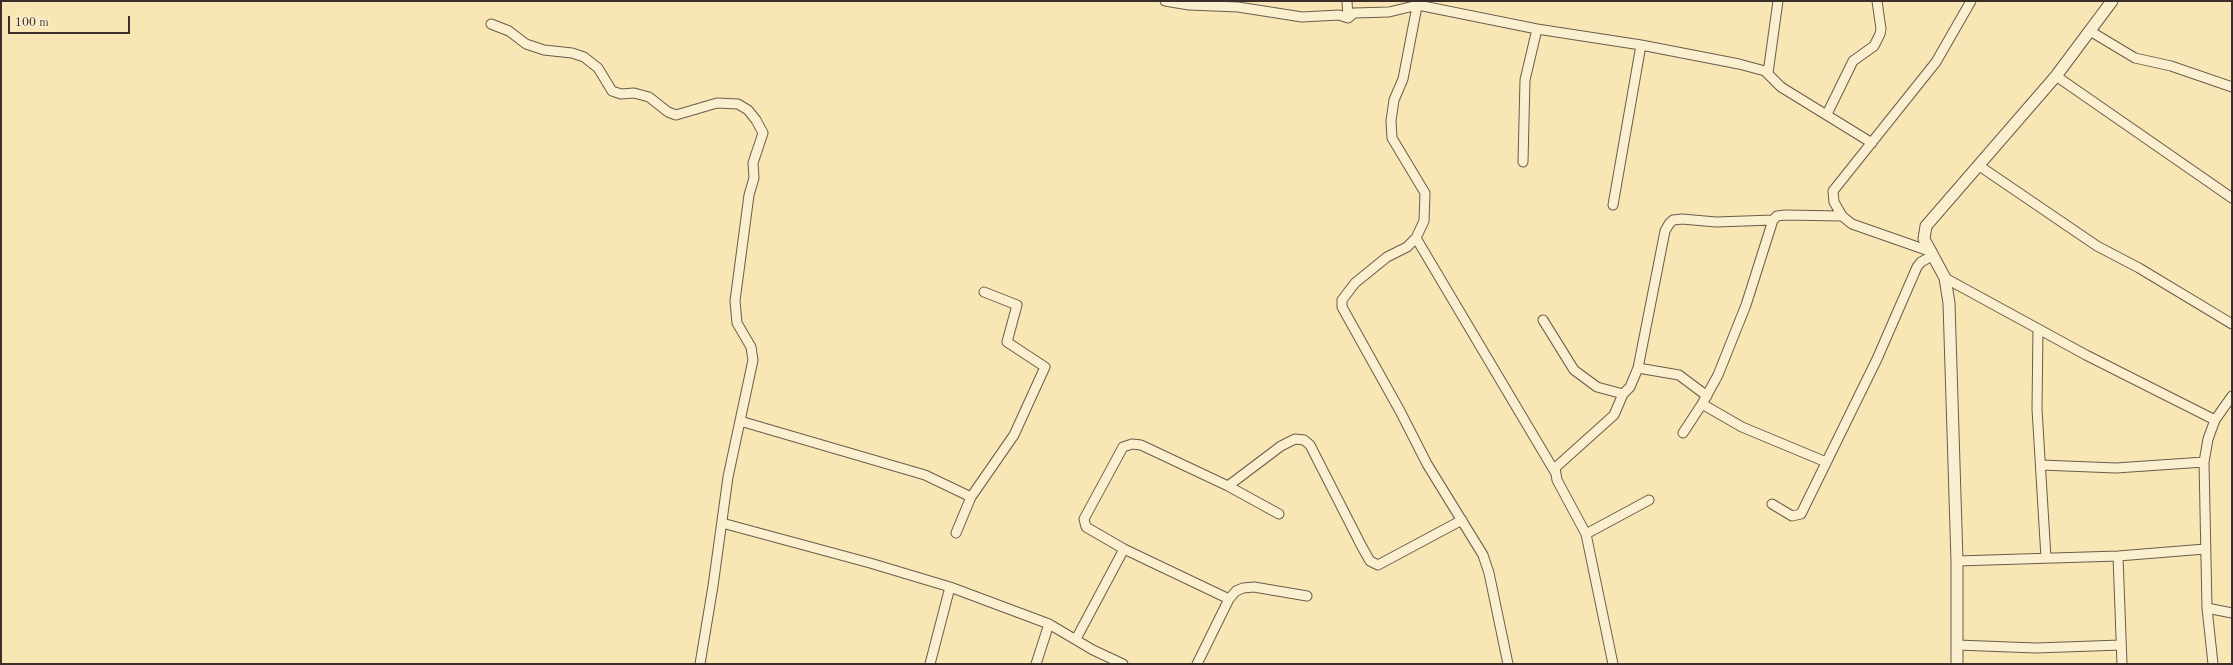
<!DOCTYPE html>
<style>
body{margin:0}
#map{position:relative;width:2233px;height:665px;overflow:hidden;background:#f8e6b5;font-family:"Old Standard TT",serif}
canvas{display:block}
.frame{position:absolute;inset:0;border:2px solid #3c2e28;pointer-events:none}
.scale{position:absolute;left:8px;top:16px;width:122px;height:18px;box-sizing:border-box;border:2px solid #3c2e28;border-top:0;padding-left:5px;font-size:12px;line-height:14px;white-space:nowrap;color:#3c2e28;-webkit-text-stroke:3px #faefcf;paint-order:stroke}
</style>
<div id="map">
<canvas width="2233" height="665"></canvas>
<div class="frame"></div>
<div class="scale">100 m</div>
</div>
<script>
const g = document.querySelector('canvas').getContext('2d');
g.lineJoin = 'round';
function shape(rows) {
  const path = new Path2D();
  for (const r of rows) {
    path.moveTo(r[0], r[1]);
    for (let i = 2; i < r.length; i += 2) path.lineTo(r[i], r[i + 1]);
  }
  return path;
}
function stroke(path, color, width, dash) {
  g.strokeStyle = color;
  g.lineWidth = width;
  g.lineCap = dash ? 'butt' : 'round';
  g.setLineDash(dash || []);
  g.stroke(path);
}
const minor = shape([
 [1165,1,1189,5,1238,7,1302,17,1339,15,1348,18,1354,13,1389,12,1418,5,1537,29,1641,45,1739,64,1765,71,1781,87,1872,143],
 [1347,1,1348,18],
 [1418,1,1403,79,1394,100,1391,121,1392,138,1425,193,1424,221,1416,238,1407,247,1387,257,1355,283,1342,300,1342,307,1400,411,1427,464,1483,555,1489,573,1508,664],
 [491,24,509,31,526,44,544,50,572,53,584,57,598,68,612,91,621,94,634,93,649,97,668,112,676,115,717,103,738,104,748,110,756,120,763,133,753,163,754,178,749,195,735,301,737,323,751,347,753,360,728,477,713,586,700,664],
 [2090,31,2135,58,2171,66,2232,87],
 [1768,73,1778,1],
 [2056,76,2232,198],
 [1827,114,1853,61,1874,46,1880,34,1881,29,1877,1],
 [1523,162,1525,80,1537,29],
 [1978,165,2097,246,2139,268,2232,324],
 [1613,205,1641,45],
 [1416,238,1555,472],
 [1932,252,1852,224,1842,216,1834,202,1833,191,1936,62,1971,1],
 [1945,278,2086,355,2215,420],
 [1543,320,1574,370,1597,387,1623,394],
 [2038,329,2037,409,2046,558],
 [1638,368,1679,375,1707,396],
 [1702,404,1742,427,1826,462],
 [740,421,925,475,971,497],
 [1683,433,1702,404,1718,375,1746,305,1773,220,1777,216,1785,215,1842,216],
 [2041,465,2116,468,2204,462],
 [1228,486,1281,446,1295,439,1304,440,1310,445,1362,547,1370,561,1378,565,1462,520],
 [1772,504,1792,516,1801,514,1877,359,1917,267,1921,262,1932,256],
 [722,523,870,563,950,587,1049,624,1093,650,1123,664],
 [956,533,971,497,1014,435,1045,367,1007,342,1017,305,984,292],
 [1586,534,1649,500],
 [2118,556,2122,664],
 [1957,561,2118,556,2205,549],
 [1229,599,1236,591,1243,588,1254,587,1307,596],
 [2207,608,2232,613],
 [1076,639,1124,549],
 [1957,645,2036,648,2121,645],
 [930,664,950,587],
 [1036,664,1049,624],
 [1197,664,1229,599,1124,549,1086,527,1084,519,1123,447,1132,444,1141,445,1228,486,1279,514],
 [1613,664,1586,534,1557,480,1555,468,1614,415,1623,394,1630,387,1638,368,1665,231,1669,224,1673,220,1682,219,1716,222,1773,220],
 [2213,664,2207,608,2204,462,2208,439,2215,420,2232,396]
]);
const tertiary = shape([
 [1957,664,1957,561,1949,303,1945,278,1924,239,1926,226,2056,76,2112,1]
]);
stroke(minor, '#6b5c4b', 11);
stroke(tertiary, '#6b5c4b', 13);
stroke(minor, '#faefcf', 9);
stroke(tertiary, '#faefcf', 11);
</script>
